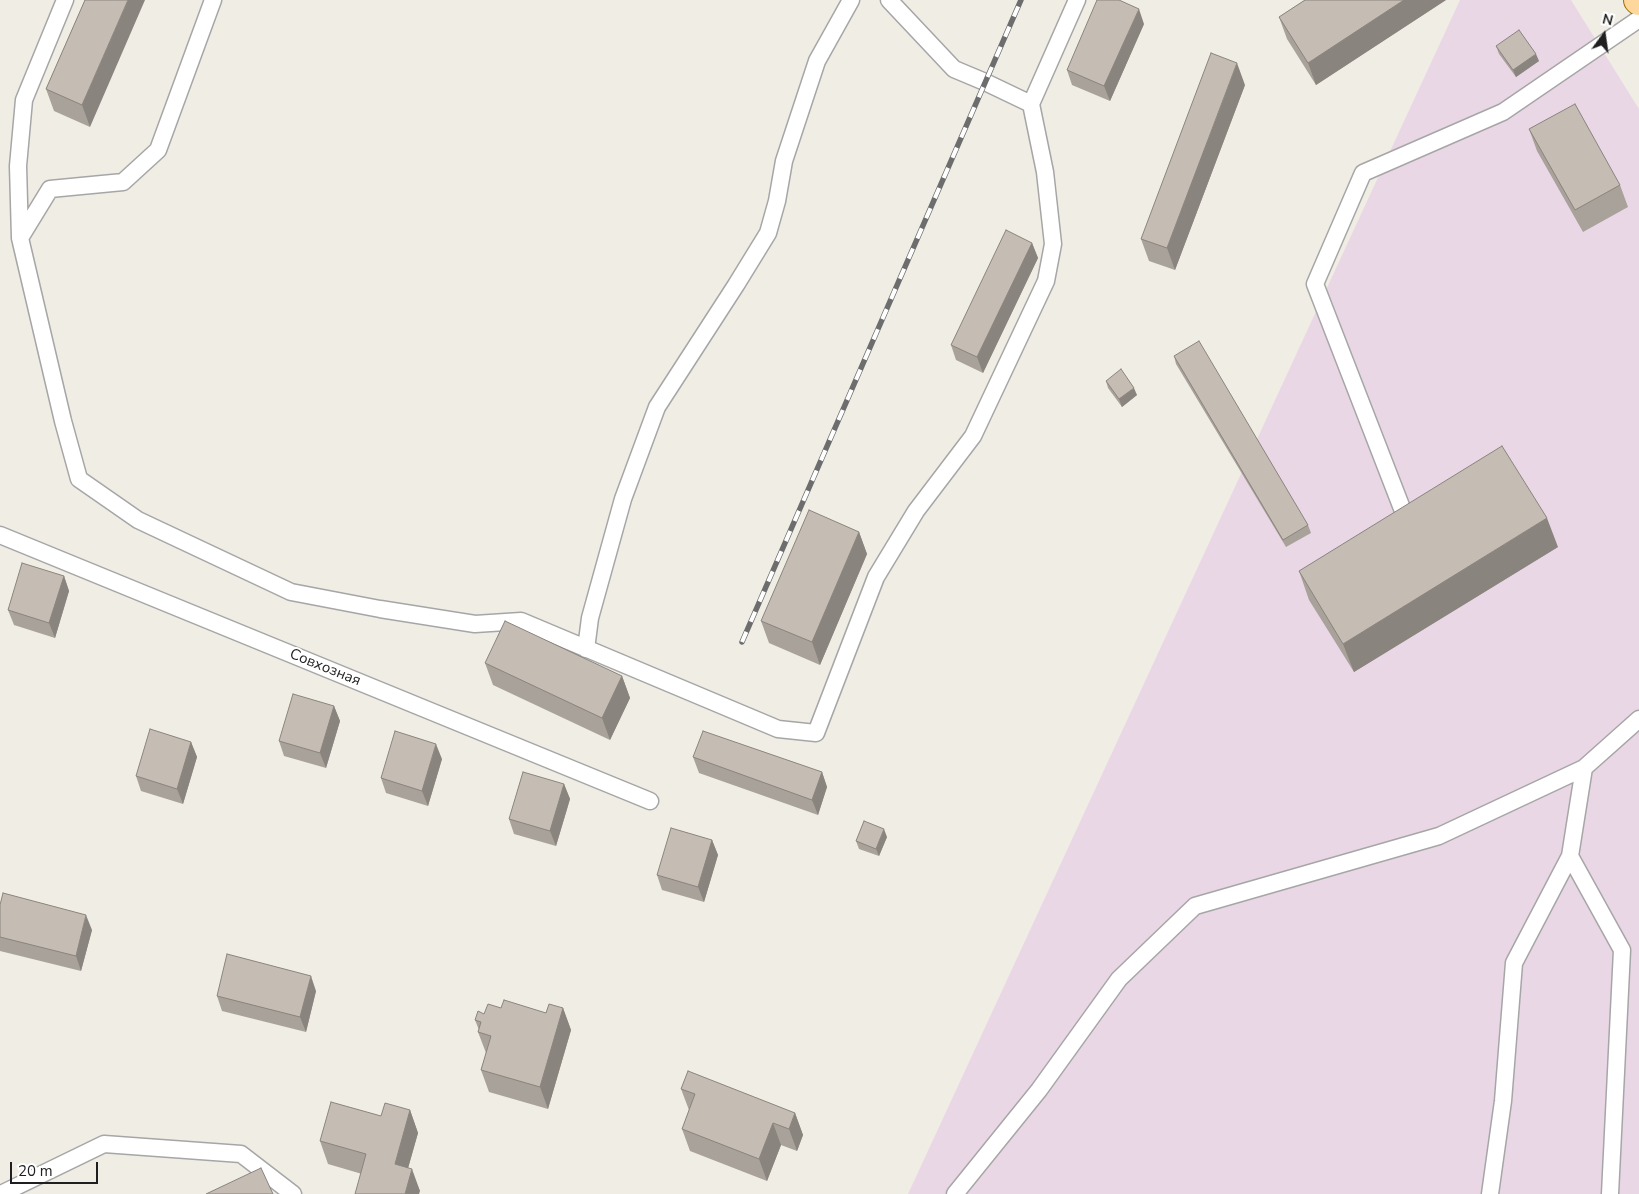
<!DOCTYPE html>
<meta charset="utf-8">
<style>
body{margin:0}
#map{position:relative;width:1639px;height:1194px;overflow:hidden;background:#f0ede5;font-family:"Nunito Sans",sans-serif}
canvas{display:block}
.north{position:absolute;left:1579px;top:10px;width:50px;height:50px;-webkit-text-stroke:4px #fff;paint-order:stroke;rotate:14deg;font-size:14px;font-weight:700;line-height:20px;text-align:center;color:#1f1f1f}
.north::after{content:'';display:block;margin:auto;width:18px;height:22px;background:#1f1f1f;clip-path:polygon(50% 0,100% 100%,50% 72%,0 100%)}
.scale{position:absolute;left:10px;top:1162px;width:88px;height:22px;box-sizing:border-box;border:2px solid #1f1f1f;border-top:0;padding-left:6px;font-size:15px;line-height:18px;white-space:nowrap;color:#1f1f1f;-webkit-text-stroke:4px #fff;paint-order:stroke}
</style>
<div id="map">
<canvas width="1639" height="1194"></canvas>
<div class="north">N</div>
<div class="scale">20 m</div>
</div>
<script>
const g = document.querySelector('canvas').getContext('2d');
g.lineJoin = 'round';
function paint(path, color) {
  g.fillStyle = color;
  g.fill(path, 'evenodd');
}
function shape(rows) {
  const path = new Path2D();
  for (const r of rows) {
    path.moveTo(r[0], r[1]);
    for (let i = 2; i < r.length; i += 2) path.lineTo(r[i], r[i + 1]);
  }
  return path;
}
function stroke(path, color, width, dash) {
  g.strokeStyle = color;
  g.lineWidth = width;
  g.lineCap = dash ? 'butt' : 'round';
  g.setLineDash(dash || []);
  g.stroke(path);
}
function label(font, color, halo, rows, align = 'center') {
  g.font = font + ' "Nunito Sans",sans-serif';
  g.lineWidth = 4;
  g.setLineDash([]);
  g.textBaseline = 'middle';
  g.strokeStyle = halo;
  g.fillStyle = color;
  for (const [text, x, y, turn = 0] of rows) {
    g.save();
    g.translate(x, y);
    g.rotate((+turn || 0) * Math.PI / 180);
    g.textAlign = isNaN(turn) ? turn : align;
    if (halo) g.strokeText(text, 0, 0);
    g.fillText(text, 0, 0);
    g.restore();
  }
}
paint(shape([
 [1460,0,1571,0,1639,109,1639,1194,908,1194]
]), '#ead7e6');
const lane = shape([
 [213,0,158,150,123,182,50,189,20,238,63,421,79,479,138,520,291,592,380,609,475,624,521,621,778,729,816,733,876,577,916,511,973,436,1046,281,1053,244,1045,172,1031,104],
 [889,0,954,69,985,82,1031,104,1077,0],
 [20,238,18,166,24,100,65,0],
 [1403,511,1315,284,1363,173,1503,112,1639,19],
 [0,535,650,801],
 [586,649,590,618,623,499,657,407,736,285,768,233,777,201,784,161,817,61,851,0],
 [1570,856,1622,950,1610,1194],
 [1,1194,104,1144,241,1154,293,1194],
 [955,1194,1039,1090,1119,979,1195,906,1439,836,1584,768,1639,719],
 [1490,1194,1503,1101,1514,963,1570,856,1584,768]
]);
const primary = shape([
 [1638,0,1639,1]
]);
stroke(lane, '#a6a6a6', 19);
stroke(primary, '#9b6c00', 30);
stroke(lane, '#fff', 16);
stroke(primary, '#fed79c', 28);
const rail = shape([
 [742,642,1021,0]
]);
stroke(rail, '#6d6d6d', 5.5);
stroke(rail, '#fff', 4, [11]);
paint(shape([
 [85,0,90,127,54,111,46,89],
 [1305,0,1446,0,1316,85,1287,39,1279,17],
 [1144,24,1110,101,1072,85,1067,70],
 [1496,46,1539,61,1516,77,1499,54],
 [1245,85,1175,270,1149,261,1141,239],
 [1529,129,1620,185,1628,207,1583,232,1537,151],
 [1032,243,1038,258,983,373,956,360,951,345],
 [1174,356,1308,525,1311,533,1286,547,1176,364],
 [1106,381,1137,395,1122,407,1108,388],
 [859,532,867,554,820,665,769,643,761,621],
 [1558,547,1354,672,1309,600,1299,571],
 [64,576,69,591,55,638,14,625,8,610],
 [485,663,622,676,630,698,610,740,493,685],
 [334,706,340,721,326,768,284,756,279,741],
 [191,742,197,757,183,804,141,791,136,776],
 [693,757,822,772,827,787,818,815,699,773],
 [442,759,428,806,386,793,381,778],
 [564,784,570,799,556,846,514,834,509,819],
 [887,837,879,856,859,849,856,841],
 [712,840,718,855,704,902,662,890,657,875],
 [0,905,92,930,81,971,0,951],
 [316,991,306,1032,222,1011,217,996],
 [501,1008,546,1013,563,1008,571,1030,548,1109,489,1092,481,1070,486,1053,478,1032,479,1030,475,1020,484,1014],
 [681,1089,795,1113,803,1135,797,1151,781,1145,767,1181,690,1151,682,1129,689,1110],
 [410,1110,418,1133,408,1168,420,1191,328,1164,320,1141,381,1116]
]), '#a9a29b');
paint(shape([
 [128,0,145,0,90,127,82,105],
 [1404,0,1446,0,1316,85,1308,63],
 [1139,9,1144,24,1110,101,1104,86],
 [1536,54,1539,61,1516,77,1513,70],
 [1237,63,1245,85,1175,270,1167,248],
 [1032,243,1038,258,983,373,977,357],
 [1134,388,1137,395,1122,407,1119,399],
 [1547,518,1558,547,1354,672,1343,644],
 [859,532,867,554,820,665,812,642],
 [64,576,69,591,55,638,49,623],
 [622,676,630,698,610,740,602,718],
 [334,706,340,721,326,768,320,753],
 [191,742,197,757,183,804,177,789],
 [436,744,442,759,428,806,422,791],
 [822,772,827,787,818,815,812,800],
 [564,784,570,799,556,846,550,831],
 [884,829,887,837,879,856,876,849],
 [712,840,718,855,704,902,698,887],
 [86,915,92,930,81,971,76,956],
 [311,976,316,991,306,1032,300,1017],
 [563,1008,571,1030,548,1109,540,1087],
 [410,1110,418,1133,403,1186,395,1164],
 [795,1113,803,1135,797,1151,789,1129],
 [773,1123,781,1145,767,1181,759,1159],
 [412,1169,420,1191,419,1194,405,1194]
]), '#8a847e');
const building = shape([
 [85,0,128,0,82,105,46,89,85,0],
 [1097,0,1119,0,1139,9,1104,86,1067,70,1097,0],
 [1305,0,1404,0,1308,63,1279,17,1305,0],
 [1519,30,1536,54,1513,70,1496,46,1519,30],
 [1211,53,1237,63,1167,248,1141,239,1211,53],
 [1575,104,1620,185,1575,210,1529,129,1575,104],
 [1006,230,1032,243,977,357,951,345,1006,230],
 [1199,341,1308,525,1283,540,1174,356,1199,341],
 [1121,369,1134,388,1119,399,1106,381,1121,369],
 [1502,446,1547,518,1343,644,1299,571,1502,446],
 [809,510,859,532,812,642,761,621,809,510],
 [22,563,64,576,49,623,8,610,22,563],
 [505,621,622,676,602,718,485,663,505,621],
 [293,694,334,706,320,753,279,741,293,694],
 [150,729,191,742,177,789,136,776,150,729],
 [395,731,436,744,422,791,381,778,395,731],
 [703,731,822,772,812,800,693,757,703,731],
 [523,772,564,784,550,831,509,819,523,772],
 [864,821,884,829,876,849,856,841,864,821],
 [671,828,712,840,698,887,657,875,671,828],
 [3,893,86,915,76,956,0,937,0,905,3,893],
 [227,954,311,976,300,1017,217,996,227,954],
 [504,1000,546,1013,549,1004,563,1008,540,1087,481,1070,491,1036,478,1032,481,1022,475,1020,478,1011,484,1014,488,1004,501,1008,504,1000],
 [688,1071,795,1113,789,1129,773,1123,759,1159,682,1129,695,1094,681,1089,688,1071],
 [331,1102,381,1116,385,1103,410,1110,395,1164,412,1169,405,1194,355,1194,366,1154,320,1141,331,1102],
 [261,1168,273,1194,206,1194,261,1168]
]);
paint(building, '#c5bcb4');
stroke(building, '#8a847e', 1);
label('15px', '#1f1f1f', '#fff', [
 ["Совхозная",325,668,22]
]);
</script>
